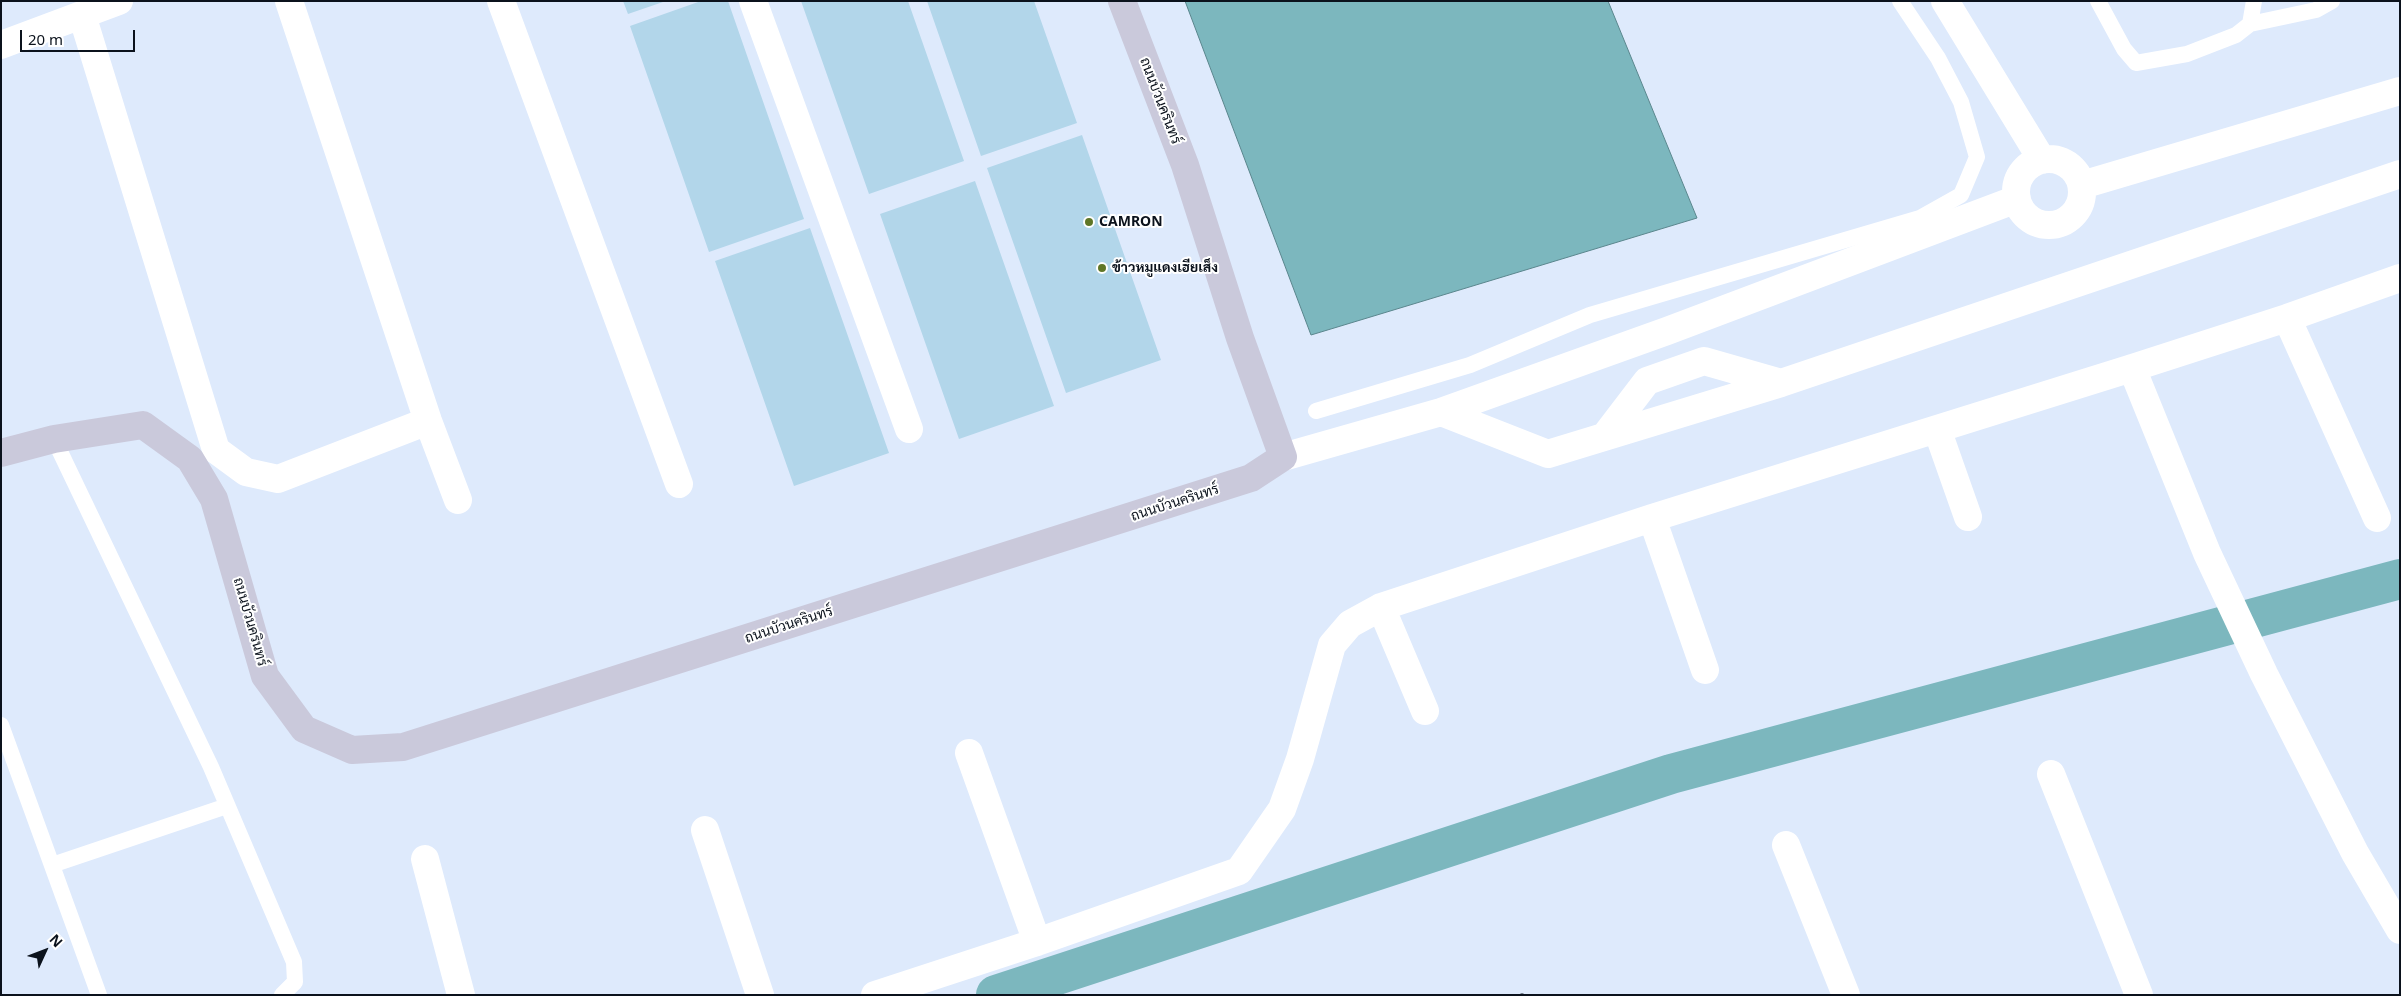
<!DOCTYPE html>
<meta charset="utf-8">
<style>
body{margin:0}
#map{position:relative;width:2401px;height:996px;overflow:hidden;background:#deeafc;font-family:"Noto Sans",sans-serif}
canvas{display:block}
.frame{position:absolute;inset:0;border:2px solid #0b121c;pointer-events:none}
.north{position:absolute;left:20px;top:926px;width:50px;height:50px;-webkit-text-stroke:4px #fff;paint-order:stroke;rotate:47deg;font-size:14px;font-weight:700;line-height:20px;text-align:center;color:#0b121c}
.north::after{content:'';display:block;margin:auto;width:18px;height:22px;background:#0b121c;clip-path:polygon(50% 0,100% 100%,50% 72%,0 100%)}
.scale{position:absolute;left:20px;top:30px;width:115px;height:22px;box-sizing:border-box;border:2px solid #0b121c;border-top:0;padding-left:6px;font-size:15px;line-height:18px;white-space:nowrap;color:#0b121c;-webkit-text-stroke:4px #fff;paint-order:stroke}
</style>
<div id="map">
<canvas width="2401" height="996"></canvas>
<div class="frame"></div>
<div class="north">N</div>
<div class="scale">20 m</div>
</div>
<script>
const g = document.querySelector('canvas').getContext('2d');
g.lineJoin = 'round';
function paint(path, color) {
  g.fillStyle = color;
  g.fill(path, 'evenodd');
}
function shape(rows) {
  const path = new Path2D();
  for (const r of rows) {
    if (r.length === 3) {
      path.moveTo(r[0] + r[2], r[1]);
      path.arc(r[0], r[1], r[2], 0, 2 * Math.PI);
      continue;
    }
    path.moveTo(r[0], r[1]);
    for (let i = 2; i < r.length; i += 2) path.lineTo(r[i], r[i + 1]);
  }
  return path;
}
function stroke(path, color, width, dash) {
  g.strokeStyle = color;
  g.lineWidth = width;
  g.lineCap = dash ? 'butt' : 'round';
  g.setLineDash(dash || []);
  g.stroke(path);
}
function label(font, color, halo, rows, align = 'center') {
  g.font = font + ' "Noto Sans",Sarabun,sans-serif';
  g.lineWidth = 4;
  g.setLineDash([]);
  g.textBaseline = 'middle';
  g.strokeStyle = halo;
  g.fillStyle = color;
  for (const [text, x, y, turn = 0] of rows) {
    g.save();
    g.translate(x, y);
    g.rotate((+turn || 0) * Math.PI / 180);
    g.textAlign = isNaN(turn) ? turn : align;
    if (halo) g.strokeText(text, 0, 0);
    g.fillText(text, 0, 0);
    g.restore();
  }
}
const water = shape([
 [1185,1,1608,1,1697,218,1311,335,1185,1]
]);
paint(water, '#7cb7be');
stroke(water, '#5a868d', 1);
stroke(shape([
 [996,995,1671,774,2400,579]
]), '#7cb7be', 40);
paint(shape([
 [623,1,663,1,663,2,628,14],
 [701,1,728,1,804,219,709,252,630,26],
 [801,1,908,1,964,161,869,194],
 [927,1,1034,1,1077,123,981,156],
 [1082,135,1161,360,1066,393,987,168],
 [975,181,1054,406,959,439,880,214],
 [810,228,889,453,794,486,715,261]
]), '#b2d6ea');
stroke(shape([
 [1522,993,1522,995]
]), '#798391', 3, [2.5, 2.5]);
stroke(shape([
 [2098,1,2124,49,2136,63,2187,54,2236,35,2250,24,2254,1],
 [2250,24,2316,10,2332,1],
 [1316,411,1470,365,1590,315,1920,218,1961,195,1977,157,1961,102,1938,58,1900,1],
 [54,439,211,767,294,962,295,982,282,995],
 [1,725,99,995],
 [52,865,227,806]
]), '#fff', 16);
stroke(shape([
 [289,1,428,421,458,500],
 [501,1,679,484],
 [753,1,909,429],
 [1945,1,2042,160],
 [82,15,216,450,246,472,278,479,428,421],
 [1,45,119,1],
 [2049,192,33],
 [2082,185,2400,91],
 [2287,318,2377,518],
 [2132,368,2207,553,2264,674,2355,853,2400,930],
 [1441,412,1548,454,1781,383,2400,174],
 [1937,429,1968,517],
 [1605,436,1647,381,1704,361,1781,383],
 [1283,457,1441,412,1667,331,2017,199],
 [1652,518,1705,670],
 [1381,607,1425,711],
 [969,753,1037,942],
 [2051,774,2139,995],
 [705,830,760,995],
 [1786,845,1846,995],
 [425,859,461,995],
 [875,995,1037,942,1239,871,1282,809,1300,759,1332,645,1350,624,1381,607,1652,518,2132,368,2287,318,2400,278]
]), '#fff', 28);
stroke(shape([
 [1,453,54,439,143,425,190,459,214,499,265,676,304,729,352,750,403,747,1251,478,1283,457,1240,338,1185,165,1122,1]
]), '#cac9db', 28);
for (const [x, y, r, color] of [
 [1089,222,5,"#5f7627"],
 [1102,268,5,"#5f7627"]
]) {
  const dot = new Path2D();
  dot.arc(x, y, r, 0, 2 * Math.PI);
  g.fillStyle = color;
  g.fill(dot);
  stroke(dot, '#fff', 2);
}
label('14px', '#0b121c', '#fff', [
 ["ถนนบัวนครินทร์",1160,101,69],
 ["ถนนบัวนครินทร์",1175,503,-18],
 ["ถนนบัวนครินทร์",250,622,74],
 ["ถนนบัวนครินทร์",789,625,-18]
]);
label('bold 14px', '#0b121c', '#fff', [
 ["CAMRON",1099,222],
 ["ข้าวหมูแดงเฮียเส็ง",1112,268]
], 'left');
</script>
